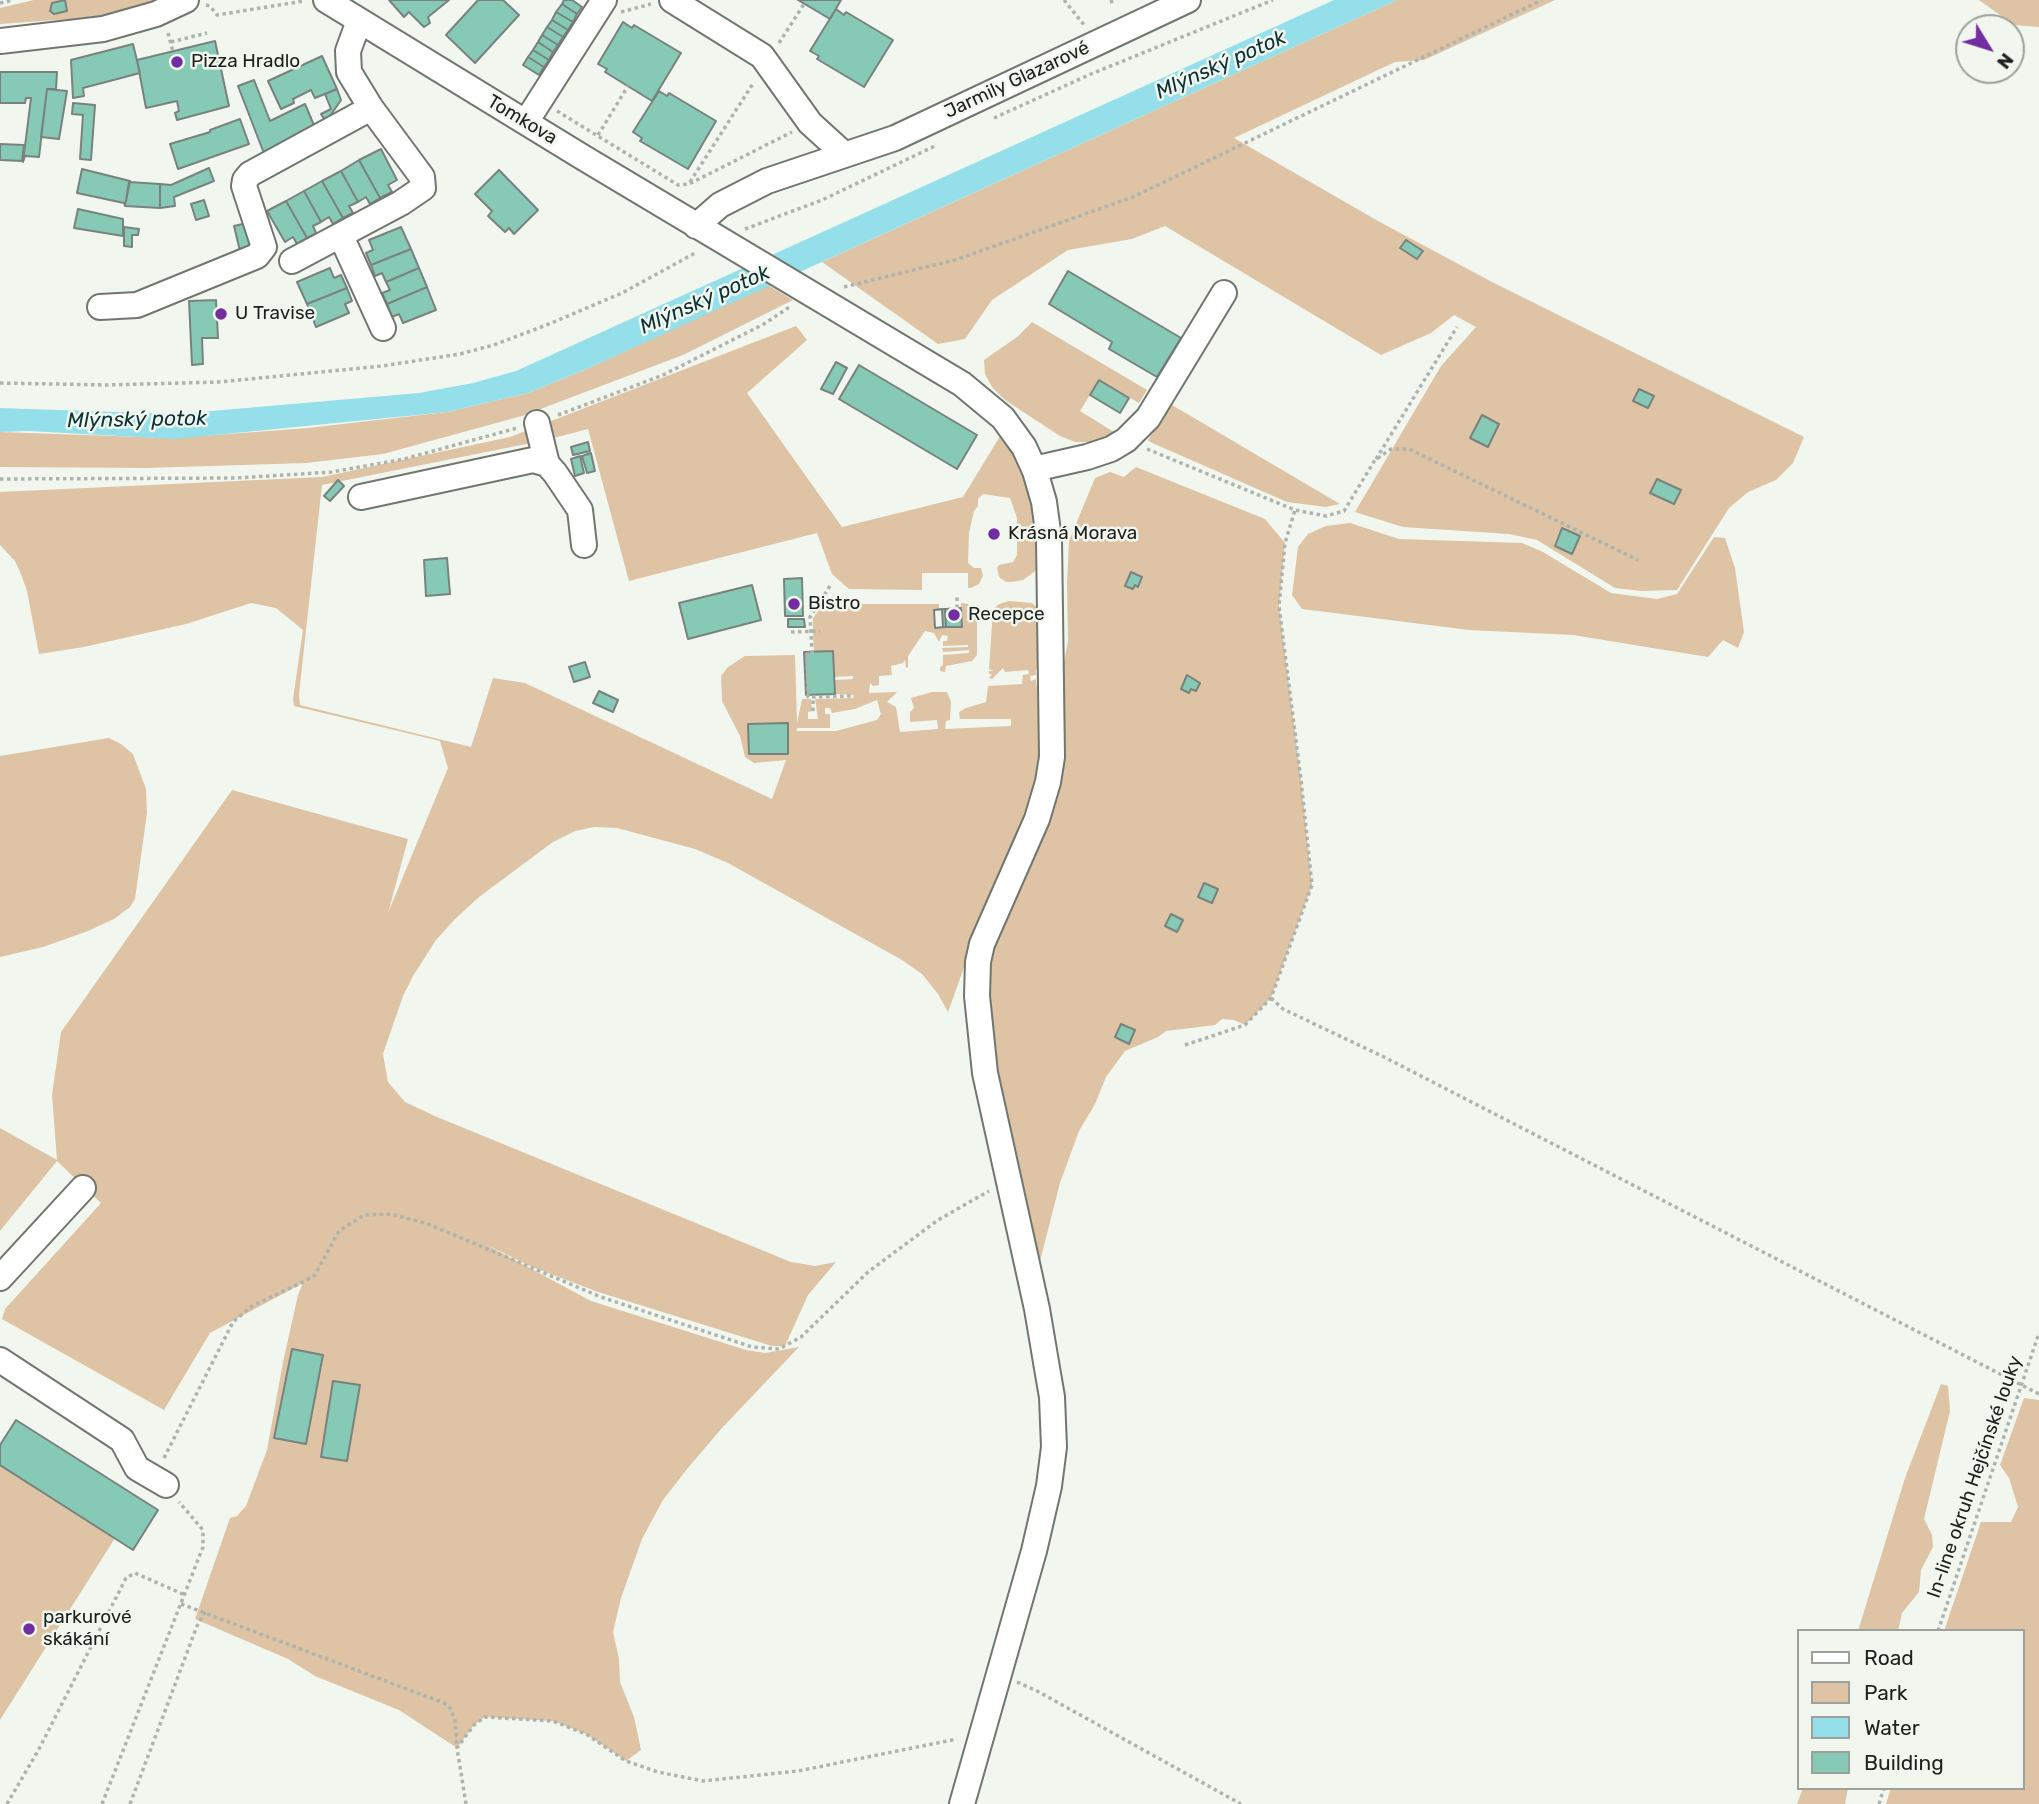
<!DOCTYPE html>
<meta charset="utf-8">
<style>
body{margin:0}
#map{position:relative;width:2039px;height:1804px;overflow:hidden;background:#f1f7ef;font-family:Rubik,sans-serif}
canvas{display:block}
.legend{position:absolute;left:1797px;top:1629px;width:228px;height:161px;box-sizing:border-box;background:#f1f7ef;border:2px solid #9da19b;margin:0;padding:9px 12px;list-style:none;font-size:21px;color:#1e201d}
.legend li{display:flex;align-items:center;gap:14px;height:35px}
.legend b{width:35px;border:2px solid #9da19b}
.north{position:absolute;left:1955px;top:14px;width:70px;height:70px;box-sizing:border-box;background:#f1f7ef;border:2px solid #9da19b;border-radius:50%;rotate:128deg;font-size:19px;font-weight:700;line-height:28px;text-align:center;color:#1e201d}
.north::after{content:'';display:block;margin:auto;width:24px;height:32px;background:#722da1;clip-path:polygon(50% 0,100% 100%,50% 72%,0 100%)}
</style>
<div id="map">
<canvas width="2039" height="1804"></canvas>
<ul class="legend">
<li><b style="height:9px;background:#fff"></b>Road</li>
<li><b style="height:19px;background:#dec3a4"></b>Park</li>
<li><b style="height:19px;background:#94dfe9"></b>Water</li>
<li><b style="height:19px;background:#86cab5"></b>Building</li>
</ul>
<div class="north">N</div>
</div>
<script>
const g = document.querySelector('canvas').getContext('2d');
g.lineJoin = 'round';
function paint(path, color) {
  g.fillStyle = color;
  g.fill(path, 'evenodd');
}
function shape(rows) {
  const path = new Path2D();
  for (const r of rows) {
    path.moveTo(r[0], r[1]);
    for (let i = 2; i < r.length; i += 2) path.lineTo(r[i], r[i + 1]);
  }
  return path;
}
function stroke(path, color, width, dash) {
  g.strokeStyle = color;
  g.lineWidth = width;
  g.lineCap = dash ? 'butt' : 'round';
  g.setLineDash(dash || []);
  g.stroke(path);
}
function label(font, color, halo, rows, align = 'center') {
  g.font = font + ' Rubik,sans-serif';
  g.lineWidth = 5;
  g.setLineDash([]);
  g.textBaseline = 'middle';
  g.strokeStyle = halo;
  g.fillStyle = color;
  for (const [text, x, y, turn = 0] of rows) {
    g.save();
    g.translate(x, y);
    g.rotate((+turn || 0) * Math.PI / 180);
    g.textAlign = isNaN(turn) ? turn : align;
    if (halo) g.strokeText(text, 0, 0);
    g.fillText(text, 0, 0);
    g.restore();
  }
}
paint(shape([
 [34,0,160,0,112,16,0,24,0,8],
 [1397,0,1555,0,1424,60,1395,62,1234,138,1378,221,1492,282,1804,437,1793,463,1776,480,1748,492,1729,508,1677,590,1642,591,1615,588,1537,540,1509,534,1403,527,1355,512,1441,366,1476,327,1454,315,1431,333,1381,355,1165,226,1132,239,1068,250,992,300,965,339,938,344,822,262],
 [1979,0,2039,0,2039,27,2014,25],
 [768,285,793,300,683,355,522,416,383,454,306,463,146,468,0,467,0,432,171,438,215,435,308,428,447,412,528,393,589,368],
 [1032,322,1147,390,1139,403,1099,380,1080,411,1114,432,1111,436,1094,442,1075,442,1060,436,1005,400,992,387,985,374,984,360,1017,337],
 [796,326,807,340,747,393,842,527,963,497,1002,433,1020,461,1035,506,1038,566,1034,572,1023,580,1011,582,1006,582,999,577,997,568,999,565,1013,562,1017,555,1017,518,1010,498,983,494,978,499,978,506,974,511,969,533,968,563,974,568,981,568,983,576,979,584,971,588,968,588,968,573,922,573,922,590,849,589,832,574,817,533,629,581,588,429,546,440,322,485,299,694,300,705,471,747,493,678,525,683,772,799,786,760,754,763,745,757,740,736,722,701,721,676,728,667,745,656,795,655,797,724,802,699,811,699,812,711,808,712,808,719,818,719,815,699,853,698,854,695,835,694,835,680,853,679,853,676,834,677,833,651,814,652,813,634,815,630,813,630,813,618,820,609,829,604,939,604,939,609,934,610,935,628,962,626,961,603,968,604,974,608,977,615,977,655,972,661,946,666,945,672,940,671,940,667,943,665,943,655,969,653,969,650,943,652,942,648,968,647,968,645,943,646,943,641,947,641,948,636,942,635,939,642,934,633,925,631,908,656,908,667,906,668,905,660,903,663,891,666,892,675,879,676,879,685,873,686,870,683,869,693,897,692,887,702,896,707,900,732,938,729,937,720,910,722,910,712,914,708,911,698,932,692,947,692,951,702,950,720,946,721,945,729,1011,726,1011,719,960,719,959,712,966,708,986,702,988,686,1022,684,1023,675,1029,674,1028,670,1005,672,1003,668,992,679,989,678,992,674,989,674,989,671,994,671,989,669,993,609,999,604,1009,601,1032,603,1040,610,1042,668,1036,669,1036,675,1030,676,1031,681,1036,679,1037,690,1043,695,1044,731,1036,790,981,920,948,1012,938,994,922,974,902,960,728,863,695,849,617,828,594,827,575,831,553,842,479,897,455,919,436,940,413,976,403,996,383,1054,388,1082,405,1102,437,1117,791,1262,815,1266,836,1262,808,1295,785,1346,772,1346,598,1292,530,1266,485,1244,591,1301,746,1350,765,1353,799,1347,722,1428,687,1469,663,1500,642,1539,621,1598,613,1632,619,1659,620,1682,634,1717,641,1750,626,1761,586,1734,553,1721,485,1717,474,1725,457,1748,399,1710,315,1676,288,1659,195,1619,230,1518,237,1516,246,1506,267,1450,283,1362,298,1295,303,1283,210,1333,164,1410,2,1319,5,1309,101,1203,57,1161,0,1231,0,1128,57,1160,52,1095,61,1032,232,790,408,839,388,913,448,768,440,741,294,706,293,699,303,630,276,608,251,603,186,624,84,647,39,654,27,591,21,574,15,561,0,545,0,492,322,477,510,437],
 [877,700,881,714,877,720,836,731,797,731,797,728,830,728,830,714,825,714,825,708,830,708,832,713,855,709],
 [1172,405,1340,504,1326,507,1287,502,1150,442,1148,440],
 [1136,467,1265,519,1285,543,1279,606,1301,780,1312,885,1271,998,1245,1025,1234,1020,1222,1019,1215,1025,1166,1031,1158,1037,1125,1051,1106,1077,1095,1104,1079,1131,1060,1183,1038,1269,997,1090,989,1019,990,956,1054,799,1064,759,1062,673,1068,641,1067,583,1069,541,1095,478,1110,472,1124,477],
 [1350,523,1399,539,1522,543,1543,552,1611,593,1657,599,1677,594,1714,537,1725,538,1735,568,1744,632,1738,648,1723,640,1708,657,1573,635,1469,630,1302,609,1292,595,1298,547,1308,534,1326,526],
 [109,738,121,744,133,754,146,789,147,813,135,899,130,907,114,919,88,931,43,947,0,957,0,756],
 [1941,1384,1948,1386,1950,1411,1924,1519,1932,1535,1933,1547,1921,1570,1919,1592,1902,1613,1898,1631,1858,1631,1905,1478],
 [2024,1398,2039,1400,2039,1804,1886,1804,1891,1788,2023,1788,2023,1631,1944,1631,1981,1522,2011,1522,2018,1507,2009,1478,2000,1465],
 [0,1465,115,1538,0,1720],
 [1803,1788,1848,1788,1845,1804,1797,1804]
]), '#dec3a4');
paint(shape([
 [1334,0,1397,0,589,368,528,393,447,412,175,439,28,431,0,432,0,408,177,414,419,393,473,383,516,371]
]), '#94dfe9');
const building = shape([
 [65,0,67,11,54,14,50,11,52,3,65,0],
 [389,0,449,0,428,17,430,23,424,27,409,12,404,17,389,0],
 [478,0,503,0,519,15,475,63,446,35,478,0],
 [564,0,572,0,582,7,577,14,562,4,564,0],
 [798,0,841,0,830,19,798,0],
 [562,4,577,14,573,22,556,12,562,4],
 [836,9,844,15,846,12,893,40,864,87,817,59,819,56,810,51,836,9],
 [556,12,573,22,568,30,552,20,556,12],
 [552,20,568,30,563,37,547,27,552,20],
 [623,22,632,28,634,25,681,53,652,101,605,72,607,69,598,64,623,22],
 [547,27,563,37,558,45,542,35,547,27],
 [542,35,558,45,553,52,538,42,542,35],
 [215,41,229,106,177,120,175,113,179,111,177,101,146,108,137,60,215,41],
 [538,42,553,52,549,60,533,50,538,42],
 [133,44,140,73,83,88,84,96,73,98,71,60,133,44],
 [533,50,549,60,544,67,528,57,533,50],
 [322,56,337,89,315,98,311,90,293,99,294,103,281,109,268,81,322,56],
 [528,57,544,67,539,75,523,65,528,57],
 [0,72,57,72,56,89,47,89,39,157,25,156,23,162,31,98,26,98,25,103,0,103,0,72],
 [254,80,270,121,305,104,316,130,265,156,238,86,254,80],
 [47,89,67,91,59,139,41,137,47,89],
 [337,89,341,100,326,122,321,114,331,109,325,94,337,89],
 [659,91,667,96,669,93,716,121,688,169,640,141,642,138,633,132,659,91],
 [73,103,95,105,91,160,80,159,83,115,72,114,73,103],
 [240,119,249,144,178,169,170,144,210,132,210,130,240,119],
 [0,144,24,145,22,161,0,160,0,144],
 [381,149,397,180,388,185,392,192,380,198,359,160,381,149],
 [359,160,380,198,370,204,366,197,358,202,341,171,359,160],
 [209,168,214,181,174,197,175,206,160,208,160,184,171,185,209,168],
 [82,169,130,181,125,206,124,203,77,193,82,169],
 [499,170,538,210,514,234,509,228,505,232,488,216,492,211,475,194,499,170],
 [341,171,358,202,349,206,353,213,343,218,322,181,341,171],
 [322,181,343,218,333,224,329,217,321,222,304,191,322,181],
 [129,182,160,184,160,208,125,206,129,182],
 [304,191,321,222,313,226,316,233,307,238,286,201,304,191],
 [204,200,209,216,196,220,191,204,204,200],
 [286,201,307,238,297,244,293,237,285,242,267,211,286,201],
 [78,209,123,219,123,236,74,228,78,209],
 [247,223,253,247,240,251,234,226,247,223],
 [124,227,139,229,138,235,132,235,132,247,124,246,124,227],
 [401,227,411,249,371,265,366,253,373,250,369,240,401,227],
 [1406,240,1423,251,1417,259,1400,248,1406,240],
 [411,249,419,268,386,282,382,273,375,276,371,265,411,249],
 [330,268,334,278,341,275,347,288,307,304,297,282,330,268],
 [419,268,427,287,387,304,382,293,390,290,386,282,419,268],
 [1068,271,1181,338,1157,377,1109,349,1112,342,1049,304,1068,271],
 [427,287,436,310,403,323,399,314,392,317,387,304,427,287],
 [347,288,352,301,345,304,349,313,316,327,307,304,347,288],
 [216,300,218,338,202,338,203,364,192,365,189,301,216,300],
 [836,362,847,368,833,394,821,389,836,362],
 [859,365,977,435,957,469,839,399,859,365],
 [1099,380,1129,398,1120,413,1090,395,1099,380],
 [1639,389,1654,396,1648,408,1633,401,1639,389],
 [1482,415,1499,424,1488,447,1470,438,1482,415],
 [588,442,590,451,573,455,571,447,588,442],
 [591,453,595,471,587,473,582,456,591,453],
 [580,456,584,473,575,476,571,459,580,456],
 [1657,479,1681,490,1674,504,1650,493,1657,479],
 [338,480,344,486,330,501,324,496,338,480],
 [1562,528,1580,536,1572,554,1555,546,1562,528],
 [447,558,450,594,426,596,424,560,447,558],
 [1131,572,1142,577,1138,587,1135,585,1133,589,1125,586,1131,572],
 [802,578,803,616,785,616,784,579,802,578],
 [752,585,761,620,688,639,679,603,752,585],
 [961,608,962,627,946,627,945,609,961,608],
 [942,609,943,627,935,628,934,610,942,609],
 [945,609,946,627,935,628,934,610,945,609],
 [788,619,804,619,805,627,788,627,788,619],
 [833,651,835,694,806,695,804,652,833,651],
 [585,662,590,677,574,682,569,667,585,662],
 [1187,675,1200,683,1196,691,1191,689,1189,693,1181,689,1187,675],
 [599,691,618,700,613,712,593,703,599,691],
 [788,723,788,754,749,754,748,724,788,723],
 [1204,883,1218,889,1212,903,1198,897,1204,883],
 [1171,914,1183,920,1177,932,1165,926,1171,914],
 [1121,1024,1135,1030,1129,1044,1115,1037,1121,1024],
 [292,1349,323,1355,306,1444,274,1438,292,1349],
 [333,1381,360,1385,347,1461,321,1457,333,1381],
 [16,1420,158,1510,133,1550,0,1465,0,1445,16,1420]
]);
paint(building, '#86cab5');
stroke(building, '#79827e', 2);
const minor = shape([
 [326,0,584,158,962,384,1003,418,1024,447,1035,471,1044,502,1049,539,1052,757,1048,782,1037,819,982,944,978,962,977,996,985,1073,1037,1309,1047,1368,1052,1397,1054,1447,1049,1486,1034,1551,962,1804],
 [672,0,762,56,810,123,844,154],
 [0,41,103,29,156,14,186,0],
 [526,122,604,0],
 [696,226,720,205,767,181,895,138,1188,0],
 [341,236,383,328],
 [292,261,401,203,423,188,422,177,371,108,349,72,348,51,359,21],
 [100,307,137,305,257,256,264,247,244,186,245,180,250,174,371,108],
 [537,423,547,464],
 [1034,469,1087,457,1111,449,1126,440,1148,418,1224,293],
 [361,497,533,460,547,464,555,473,580,510,584,545],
 [0,1278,83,1188],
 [0,1360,122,1440,137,1468,166,1485]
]);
stroke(minor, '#71766f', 28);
stroke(shape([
 [1064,0,1085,26],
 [1111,0,1113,6],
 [0,3,13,0],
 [206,5,210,6,217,15,304,1],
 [621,12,651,4],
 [168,33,173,52],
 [171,42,207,33],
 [779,43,804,4],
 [557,111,678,185,689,184,792,132],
 [994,118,1091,74,1273,0],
 [598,135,628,86],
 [690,182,754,82],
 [745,229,822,200,937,145],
 [844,287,955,260,1133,197,1542,0],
 [0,383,107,385,219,382,382,366,460,354,494,345,549,324,622,293,697,252],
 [558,415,663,375,764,324,791,306],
 [1147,449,1295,510,1326,516,1344,511,1375,460,1391,449,1409,449,1638,560],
 [1376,459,1457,327],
 [0,479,236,478,332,472,404,459,517,428],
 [830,586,810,617,812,652,812,654,807,654,808,697,852,696],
 [957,608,957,595],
 [791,632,820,631],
 [813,711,813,697],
 [1271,998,1283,1009,1384,1057,2039,1394],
 [1185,1045,1245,1025,1271,998,1312,885,1301,780,1279,606,1285,543,1295,510],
 [164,1458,233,1322,252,1306,303,1282,315,1275,339,1231,364,1215,391,1214,428,1224,601,1297,752,1347,779,1349,801,1337,868,1272,938,1220,989,1191],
 [181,1604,444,1703,450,1708,455,1720,457,1748],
 [1938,1631,2039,1333],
 [1017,1682,1037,1691,1241,1804],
 [7,1804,39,1749,126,1578,135,1573,185,1595],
 [102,1804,203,1547,203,1530,179,1502],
 [130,1804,197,1626,205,1612],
 [466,1804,457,1748,474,1725,485,1717,553,1721,586,1734,626,1761,658,1772,703,1781,798,1771,957,1739],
 [1879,1804,1884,1788]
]), '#afb3ad', 3.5, [3.5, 3.5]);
stroke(minor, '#fff', 24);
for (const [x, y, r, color] of [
 [177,62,7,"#722da1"],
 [221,314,7,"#722da1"],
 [994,534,7,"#722da1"],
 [794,604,7,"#722da1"],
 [954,615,7,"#722da1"],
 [29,1629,7,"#722da1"]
]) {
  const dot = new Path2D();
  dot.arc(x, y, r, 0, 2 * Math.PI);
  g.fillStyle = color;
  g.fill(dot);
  stroke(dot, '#f1f7ef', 2.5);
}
label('19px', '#1e201d', '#f1f7ef', [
 ["Pizza Hradlo",191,62],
 ["U Travise",235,314],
 ["Krásná Morava",1008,534],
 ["Bistro",808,604],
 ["Recepce",968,615],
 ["parkurové",43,1618],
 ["skákání",43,1640]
], 'left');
label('19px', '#1e201d', '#f1f7ef', [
 ["Jarmily Glazarové",1017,80,-25],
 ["Tomkova",522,120,31],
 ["In-line okruh Hejčínské louky",1975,1477,-71]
]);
label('italic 21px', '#0c3236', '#f1f7ef', [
 ["Mlýnský potok",1221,65,-24],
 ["Mlýnský potok",705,300,-24],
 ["Mlýnský potok",137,420,-1]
]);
</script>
